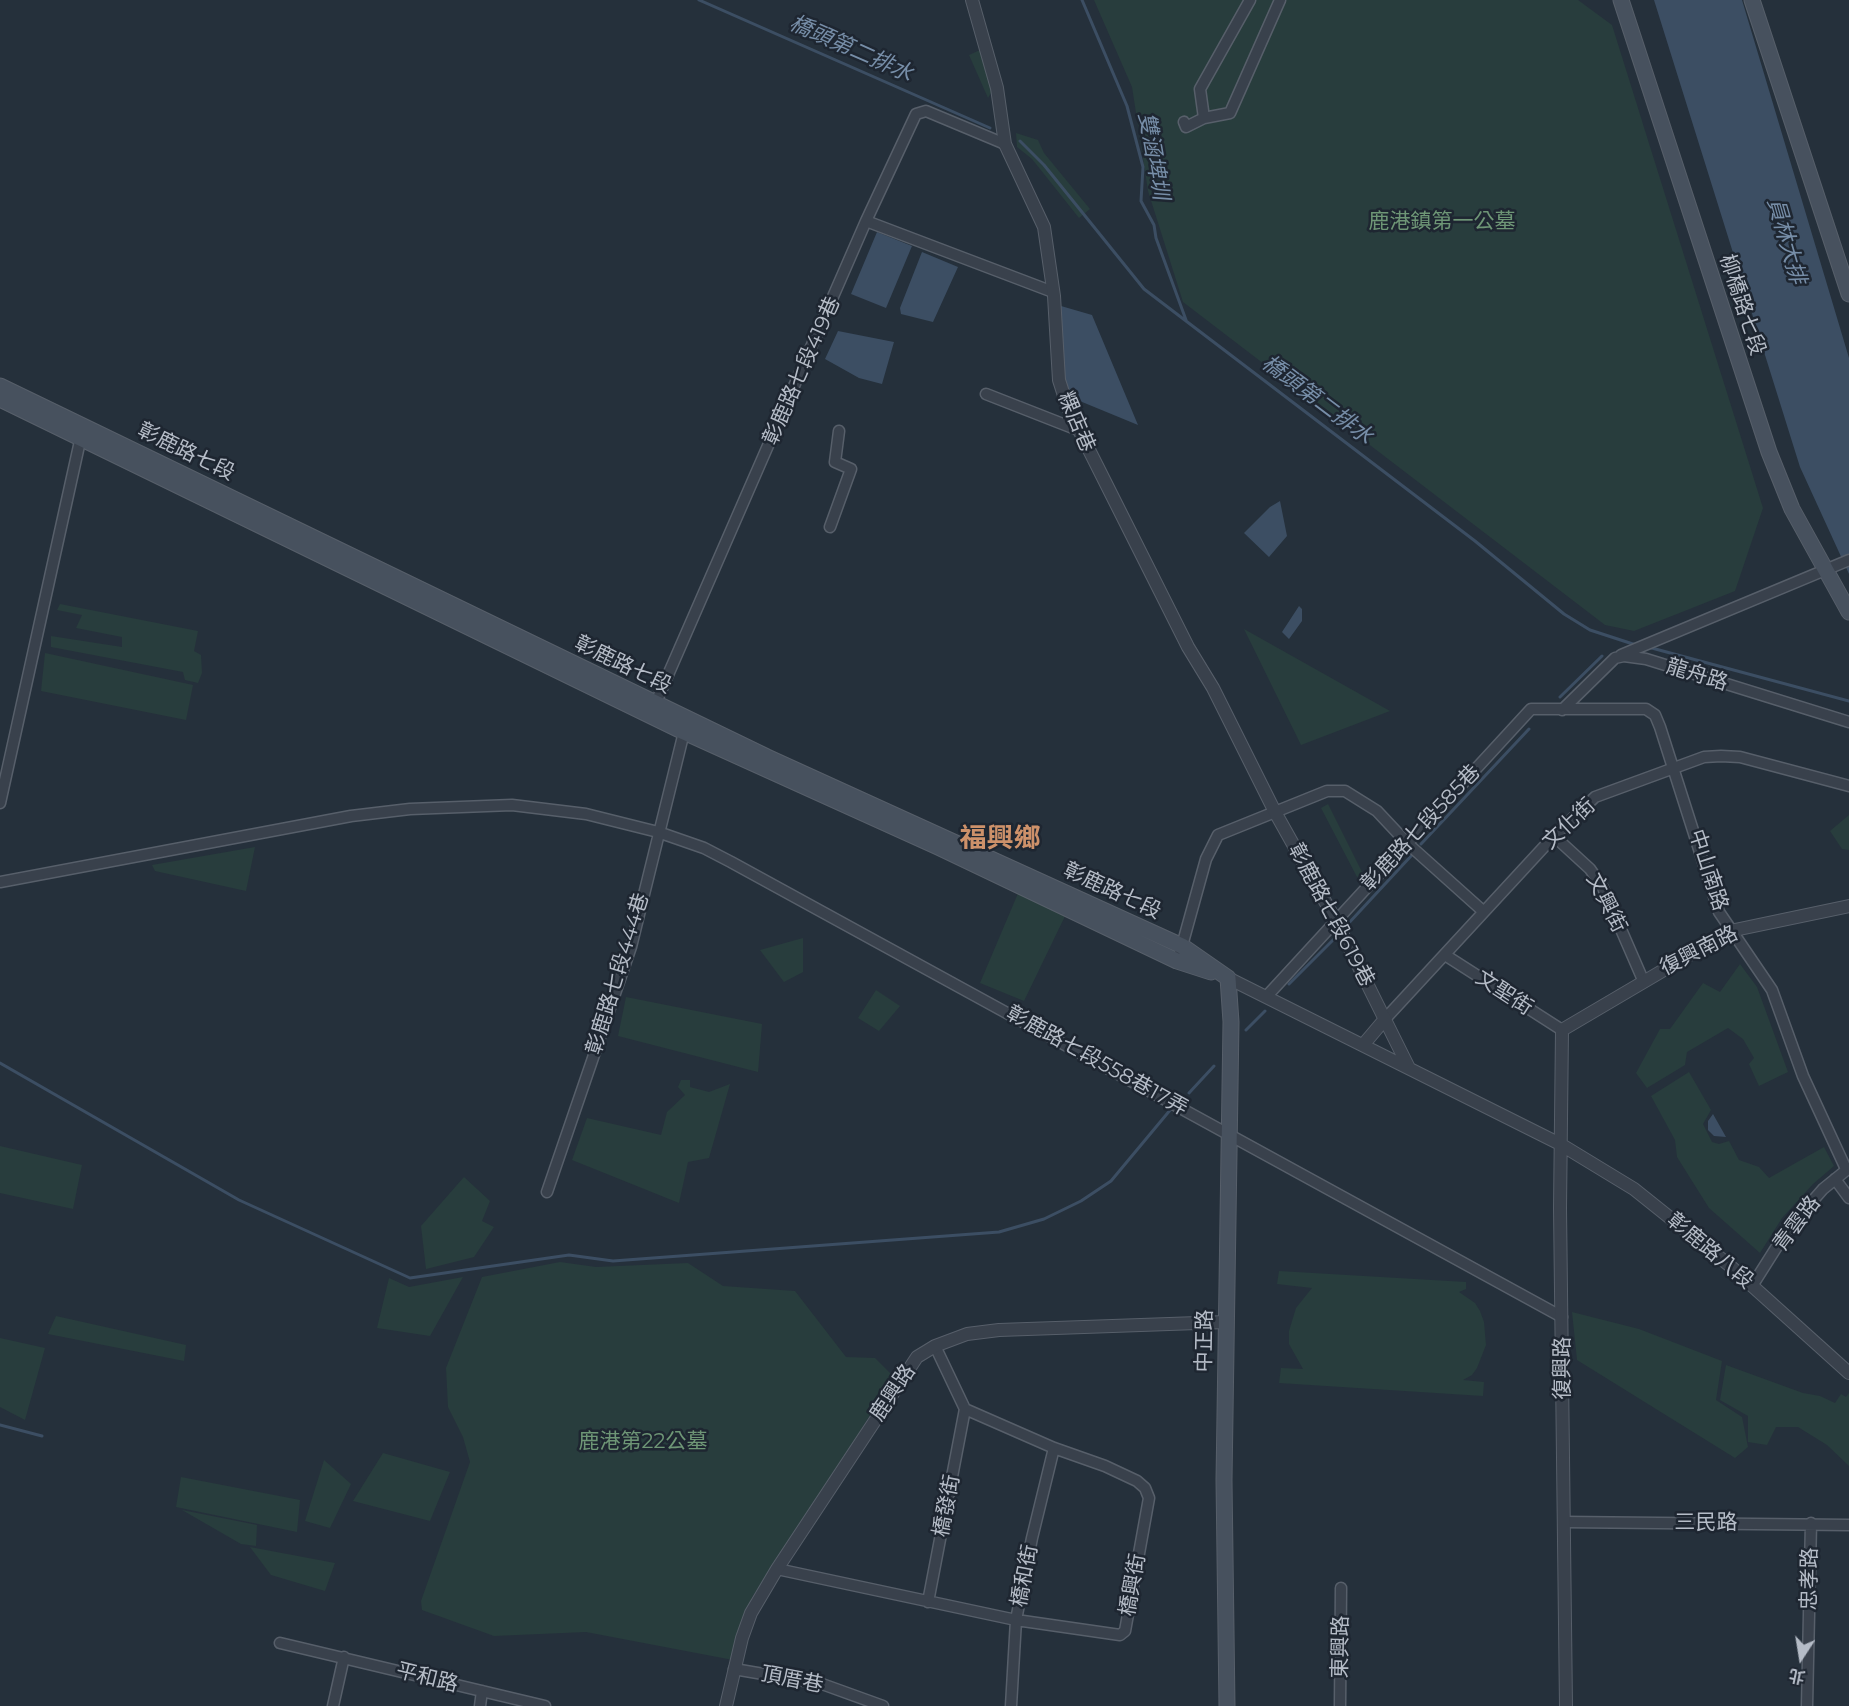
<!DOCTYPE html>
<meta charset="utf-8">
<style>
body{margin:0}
#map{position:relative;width:1849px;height:1706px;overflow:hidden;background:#25303b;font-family:Montserrat,"Noto Sans TC",sans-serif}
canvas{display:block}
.north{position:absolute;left:1771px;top:1628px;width:60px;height:60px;-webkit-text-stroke:4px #1e2631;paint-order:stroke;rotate:192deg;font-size:16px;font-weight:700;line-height:24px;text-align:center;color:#b5bcc7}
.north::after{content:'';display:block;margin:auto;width:21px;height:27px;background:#b5bcc7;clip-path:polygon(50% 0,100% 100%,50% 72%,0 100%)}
</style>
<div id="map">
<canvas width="1849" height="1706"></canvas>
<div class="north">北</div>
</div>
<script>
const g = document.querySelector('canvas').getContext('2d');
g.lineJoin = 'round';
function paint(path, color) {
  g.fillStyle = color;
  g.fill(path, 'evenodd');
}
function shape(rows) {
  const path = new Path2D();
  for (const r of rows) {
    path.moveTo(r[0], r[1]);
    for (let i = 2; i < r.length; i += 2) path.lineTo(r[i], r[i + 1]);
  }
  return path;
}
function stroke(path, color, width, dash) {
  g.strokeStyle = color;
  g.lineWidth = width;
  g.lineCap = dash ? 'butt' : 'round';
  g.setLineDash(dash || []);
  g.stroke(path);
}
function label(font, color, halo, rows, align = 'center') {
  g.font = font + ' Montserrat,"Noto Sans TC",sans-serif';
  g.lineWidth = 5;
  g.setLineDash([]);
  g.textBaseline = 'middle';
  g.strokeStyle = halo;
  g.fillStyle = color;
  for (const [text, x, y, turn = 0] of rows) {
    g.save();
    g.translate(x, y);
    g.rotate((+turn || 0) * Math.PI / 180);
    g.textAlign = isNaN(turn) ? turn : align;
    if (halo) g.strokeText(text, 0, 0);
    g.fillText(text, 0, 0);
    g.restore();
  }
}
paint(shape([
 [1094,0,1578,0,1612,25,1763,508,1735,591,1634,631,1605,625,1183,302,1148,191,1132,87],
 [980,50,992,91,988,98,969,55],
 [1016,133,1038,140,1044,153,1090,209,1079,218,1032,159,1017,147],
 [60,604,198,631,194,651,201,655,202,673,198,683,185,680,183,672,51,647,51,636,122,647,122,637,76,628,82,615,57,610],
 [1244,629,1390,711,1301,745],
 [45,653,193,685,186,720,41,691],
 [1328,804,1363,874,1357,877,1321,808],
 [1849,815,1849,850,1842,849,1830,831],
 [255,847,246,891,155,871,152,865],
 [1019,891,1067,912,1024,1001,980,983],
 [803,938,803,972,784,982,760,950],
 [1740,964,1757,987,1788,1072,1759,1086,1749,1064,1754,1058,1743,1039,1728,1028,1687,1052,1685,1065,1647,1088,1636,1073,1660,1029,1670,1029,1703,983,1720,992],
 [876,990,900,1006,879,1031,858,1018],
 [626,997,762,1024,758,1072,618,1036],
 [1689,1072,1711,1110,1703,1124,1712,1142,1719,1144,1729,1141,1739,1160,1759,1167,1769,1178,1824,1147,1834,1166,1813,1184,1782,1218,1760,1253,1709,1208,1677,1157,1675,1140,1651,1096],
 [681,1080,690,1080,690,1087,709,1092,730,1084,709,1158,688,1162,679,1203,572,1160,587,1118,661,1135,667,1112,685,1095,678,1087],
 [0,1146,82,1165,73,1209,0,1193],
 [464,1177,490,1201,482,1221,494,1227,474,1257,426,1269,421,1226],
 [560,1262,596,1267,688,1263,723,1286,795,1291,846,1357,875,1358,893,1376,833,1477,752,1597,733,1660,586,1632,494,1636,422,1610,421,1601,470,1462,463,1437,448,1407,446,1368,482,1277],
 [1279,1271,1466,1282,1466,1289,1459,1292,1475,1303,1480,1311,1484,1322,1486,1345,1477,1368,1472,1375,1463,1380,1484,1382,1483,1396,1279,1383,1281,1368,1303,1369,1289,1344,1289,1331,1296,1308,1312,1288,1277,1284],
 [463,1277,430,1336,377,1328,389,1278,409,1287],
 [1572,1312,1639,1329,1722,1361,1716,1400,1742,1417,1748,1447,1735,1458,1577,1360],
 [56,1316,186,1345,184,1361,48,1334],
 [0,1338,45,1348,25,1420,0,1407],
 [1726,1365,1803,1393,1820,1396,1835,1403,1841,1394,1846,1397,1849,1393,1849,1466,1827,1445,1798,1427,1776,1427,1767,1445,1748,1442,1748,1416,1720,1400],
 [383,1453,450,1472,430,1521,353,1501],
 [324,1460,351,1484,330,1528,305,1521],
 [181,1477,300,1500,297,1532,176,1507],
 [182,1510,257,1525,256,1546,241,1544],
 [250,1547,335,1563,325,1591,271,1575]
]), '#283d3d');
paint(shape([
 [1654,0,1742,0,1849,358,1849,574,1800,467],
 [877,232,912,246,886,308,851,294],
 [922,252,958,267,933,322,901,314,900,308],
 [1061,306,1092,315,1138,425,1070,397,1064,377],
 [838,331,894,342,882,384,859,378,825,359],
 [1280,501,1287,536,1269,557,1244,533,1270,507],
 [1299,606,1302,609,1302,621,1289,639,1282,632],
 [1713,1114,1726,1137,1714,1136,1708,1130,1708,1121]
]), '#3c4e63');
stroke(shape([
 [699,0,990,128],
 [1082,0,1127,106,1143,167,1141,201,1154,225,1156,238,1186,320],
 [1020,141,1044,165,1144,289,1475,541,1564,614,1590,630,1636,645],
 [1648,647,1849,701],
 [1560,697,1602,656],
 [1421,844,1529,729],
 [1347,925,1411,856],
 [1289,984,1335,938],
 [1246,1030,1265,1011],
 [0,1063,239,1200,410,1278,569,1255,613,1261,999,1232,1044,1219,1081,1201,1111,1181,1171,1109],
 [1189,1093,1214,1066],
 [0,1425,42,1436]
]), '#3c4e63', 3);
const minor = shape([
 [1250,0,1200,89,1204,118,1230,113,1280,0],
 [1186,127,1184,122,1186,125,1186,127,1204,118],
 [866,221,1053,292],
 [986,394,1078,430],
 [830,527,851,469,835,462,839,431],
 [1621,655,1849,560],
 [654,707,866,221,916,114,926,111,1005,144],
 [1562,710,1615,658,1624,656,1646,659,1849,722],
 [0,803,82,432],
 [1554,836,1590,869,1603,888,1643,980],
 [0,882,351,816,410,809,512,805,586,814,658,832,704,848,731,862,1562,1317],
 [1180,953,1206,859,1218,835,1327,791,1345,791,1377,811,1407,843,1484,912],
 [1445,955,1562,1030],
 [1266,997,1531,709,1646,709,1655,715,1660,727,1719,912,1772,990,1803,1076,1846,1169],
 [1385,1019,1554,836,1595,797,1704,757,1721,756,1740,757,1849,786],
 [1835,1179,1849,1198],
 [547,1192,631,947,685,728],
 [1752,1286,1788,1229,1823,1189,1849,1168],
 [1564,1522,1849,1525],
 [777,1569,1016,1620,1120,1635,1125,1631,1149,1498,1145,1488,1137,1481,1105,1466,1054,1448,965,1409,935,1346],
 [928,1602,965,1409],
 [280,1643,545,1706],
 [734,1669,822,1684,883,1706],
 [333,1706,344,1657],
 [480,1706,482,1691],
 [1011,1706,1016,1620,1032,1538,1054,1448],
 [1340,1706,1341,1588],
 [1807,1706,1811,1523]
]);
const tertiary = shape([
 [972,0,997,88,1005,144,1044,227,1054,296,1059,380,1068,408,1188,647,1213,688,1275,812,1336,921,1409,1068],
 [1228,978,1560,1144,1634,1189,1729,1265,1849,1373],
 [1363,1045,1385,1019],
 [726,1706,742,1638,751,1613,777,1569,917,1357,935,1346,967,1334,999,1330,1226,1322],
 [1566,1706,1560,1208,1562,1030,1730,931,1849,906]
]);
const secondary = shape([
 [1621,0,1769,452,1792,509,1849,612],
 [1752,0,1849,294],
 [0,386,767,757,1182,946,1228,978],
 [0,399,684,732,938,847,1177,961,1211,972],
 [1227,1706,1224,1480,1231,1022,1228,978]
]);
stroke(minor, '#575f6a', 13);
stroke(tertiary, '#575f6a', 14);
stroke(secondary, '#575f6a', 17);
stroke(minor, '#39414c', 10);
stroke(tertiary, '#39414c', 12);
stroke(secondary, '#47515e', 15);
label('21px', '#6e9676', '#1e2631', [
 ["鹿港鎮第一公墓",1442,222],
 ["鹿港第22公墓",643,1442]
]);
label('21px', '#b5bcc7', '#1e2631', [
 ["柳橋路七段",1742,305,72],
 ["彰鹿路七段419巷",802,371,-66],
 ["粿店巷",1076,422,67],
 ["彰鹿路七段",186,452,26],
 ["彰鹿路七段",623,665,26],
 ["龍舟路",1697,675,17],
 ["文化街",1569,824,-43],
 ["彰鹿路七段585巷",1421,828,-47],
 ["中山南路",1708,870,72],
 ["彰鹿路七段",1112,891,25],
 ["文興街",1606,903,63],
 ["彰鹿路七段619巷",1331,915,62],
 ["復興南路",1699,951,-27],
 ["彰鹿路七段444巷",618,974,-73],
 ["文聖街",1504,993,33],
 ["彰鹿路七段558巷17弄",1097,1061,29],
 ["青雲路",1797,1224,-53],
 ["彰鹿路八段",1710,1251,40],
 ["中正路",1205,1341,-89],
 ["復興路",1563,1368,-90],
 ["鹿興路",893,1393,-56],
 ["橋發街",947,1506,-79],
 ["三民路",1706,1523],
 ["橋和街",1025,1576,-79],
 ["忠孝路",1810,1579,-89],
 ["橋興街",1133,1585,-80],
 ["東興路",1341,1647,-89],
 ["平和路",427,1678,14],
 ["頂厝巷",792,1680,11]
]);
label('italic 22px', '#778ea8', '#1e2631', [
 ["橋頭第二排水",851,49,24],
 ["雙涵埤圳",1153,156,80],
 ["員林大排",1786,241,74],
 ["橋頭第二排水",1317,400,37]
]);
label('bold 27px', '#cd916a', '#1e2631', [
 ["福興鄉",1000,839]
]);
</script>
